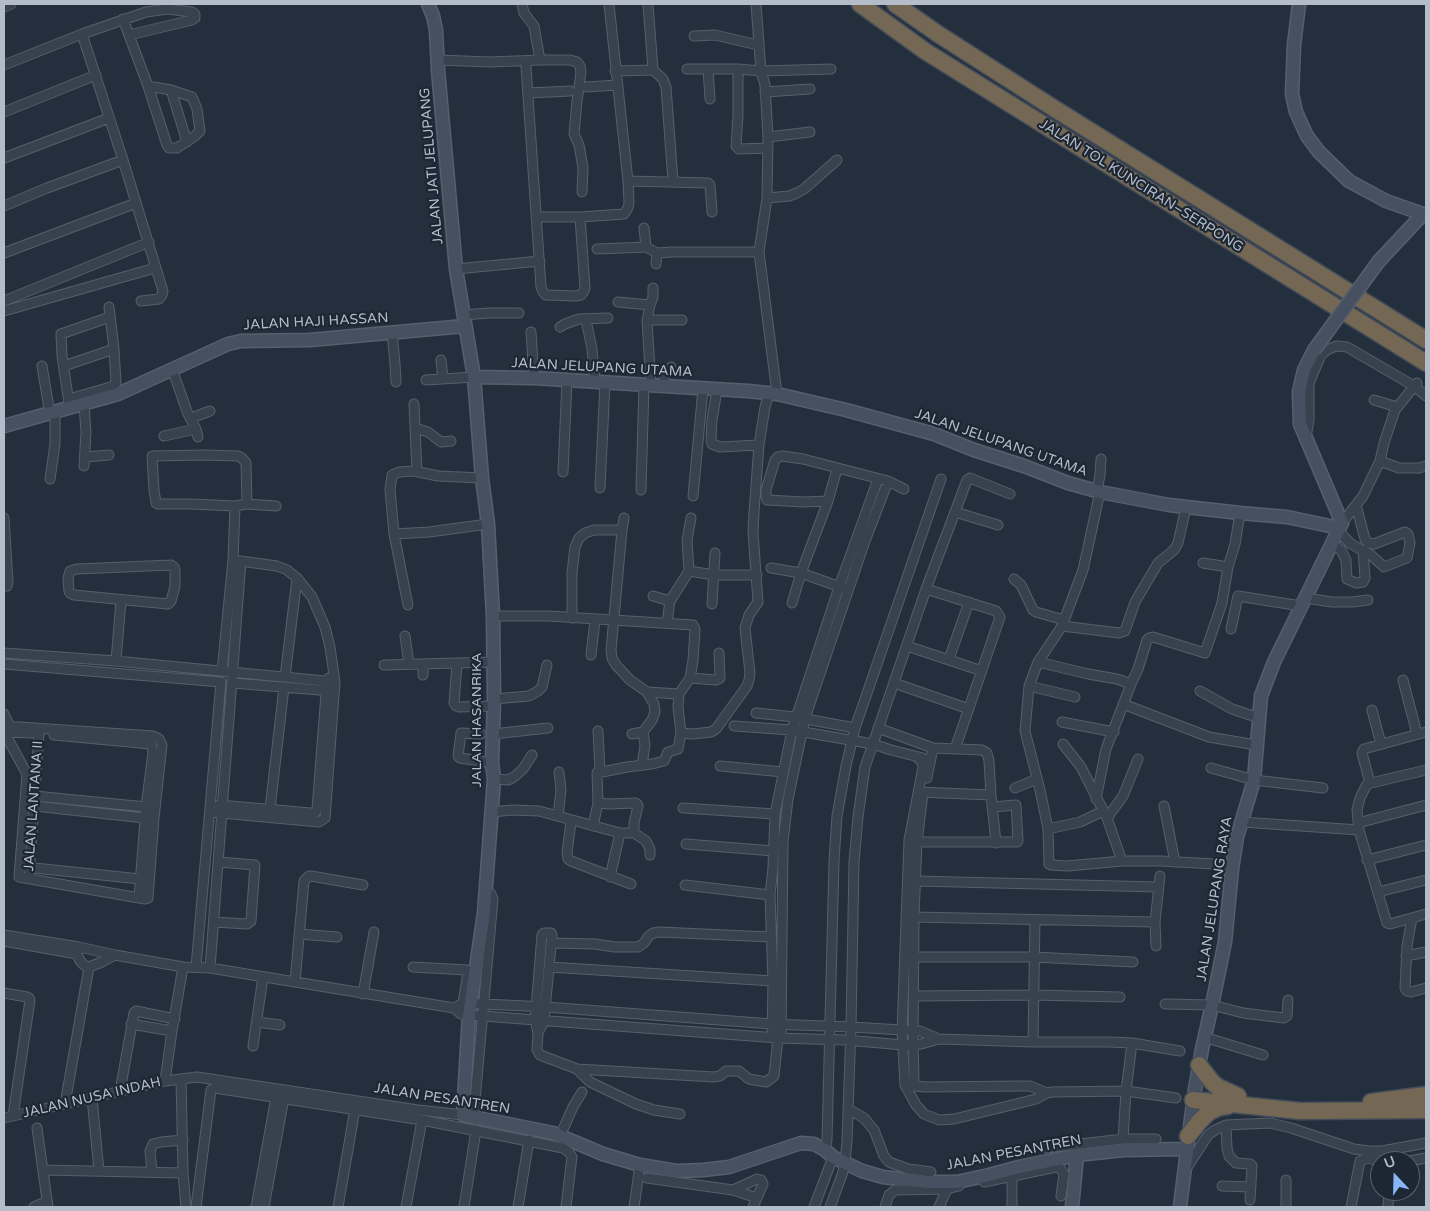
<!DOCTYPE html>
<meta charset="utf-8">
<style>
body{margin:0}
#map{position:relative;width:1430px;height:1211px;overflow:hidden;background:#242f3e;font-family:"Varela Round",sans-serif}
canvas{display:block}
.frame{position:absolute;inset:0;border:5px solid #b4bcc9;pointer-events:none}
.north{position:absolute;left:1370px;top:1151px;width:50px;height:50px;box-sizing:border-box;background:#1d2633;border:1px solid #59626f;border-radius:50%;rotate:339deg;font-size:14px;font-weight:700;line-height:20px;text-align:center;color:#b4bcc9}
.north::after{content:'';display:block;margin:auto;width:18px;height:22px;background:#8ab4f8;clip-path:polygon(50% 0,100% 100%,50% 72%,0 100%)}
</style>
<div id="map">
<canvas width="1430" height="1211"></canvas>
<div class="frame"></div>
<div class="north">U</div>
</div>
<script>
const g = document.querySelector('canvas').getContext('2d');
g.lineJoin = 'round';
function shape(rows) {
  const path = new Path2D();
  for (const r of rows) {
    path.moveTo(r[0], r[1]);
    for (let i = 2; i < r.length; i += 2) path.lineTo(r[i], r[i + 1]);
  }
  return path;
}
function stroke(path, color, width, dash) {
  g.strokeStyle = color;
  g.lineWidth = width;
  g.lineCap = dash ? 'butt' : 'round';
  g.setLineDash(dash || []);
  g.stroke(path);
}
function label(font, color, halo, rows, align = 'center') {
  g.font = font + ' "Varela Round",sans-serif';
  g.lineWidth = 4.5;
  g.setLineDash([]);
  g.textBaseline = 'middle';
  g.strokeStyle = halo;
  g.fillStyle = color;
  for (const [text, x, y, turn = 0] of rows) {
    g.save();
    g.translate(x, y);
    g.rotate((+turn || 0) * Math.PI / 180);
    g.textAlign = isNaN(turn) ? turn : align;
    if (halo) g.strokeText(text, 0, 0);
    g.fillText(text, 0, 0);
    g.restore();
  }
}
const street = shape([
 [522,4,524,13,534,26,540,60],
 [609,4,628,181,708,183,710,185,712,212],
 [648,4,653,70,663,79,666,87,673,181],
 [4,7,11,4],
 [123,19,148,86,167,145,169,148,177,148,195,136,200,131,197,109,192,97,171,90,148,86],
 [82,34,123,160,163,291,162,295,159,299,141,301],
 [694,36,715,35,758,45],
 [438,60,490,62,540,60,570,60,577,62,580,66,581,72,577,101,574,134,579,145,583,168,582,192],
 [4,65,82,34,146,12,167,9,192,12,195,14,195,18,192,20,129,35],
 [526,67,541,287,543,292,546,295,576,296,581,295,584,291,585,288,580,217],
 [687,69,738,69,761,71,831,69],
 [708,69,710,99],
 [738,69,738,115,736,146,739,149,768,148],
 [615,71,653,70],
 [586,87,618,85],
 [171,90,187,142],
 [765,92,810,89],
 [528,93,570,91],
 [4,112,96,75],
 [768,137,810,132],
 [4,158,109,118],
 [767,198,789,196,797,193,804,189,837,160],
 [4,206,47,188,123,160],
 [536,217,580,217,624,214,628,208,629,203,628,181],
 [644,228,646,247,657,253,672,252,759,252,767,198,768,137,765,85,761,71,756,4],
 [597,249,646,247],
 [759,252,777,394],
 [4,253,136,203],
 [656,264,657,253],
 [456,269,540,261],
 [4,301,149,242],
 [618,302,650,305,647,320,651,386],
 [650,305,653,297,653,288],
 [4,311,155,268],
 [463,315,489,313,519,313],
 [586,320,592,349,595,382],
 [647,320,682,320],
 [560,327,565,324,579,319,608,318],
 [392,332,395,364,396,382],
 [531,332,534,378],
 [441,360,443,379],
 [42,366,50,414],
 [64,366,114,349],
 [172,369,188,414,196,429],
 [426,380,474,377],
 [664,386,664,376,665,371,671,367],
 [717,390,712,420,711,440,712,444,720,447,759,445],
 [69,399,114,386,116,383,114,349,109,307],
 [1374,400,1397,407],
 [69,403,62,356,61,334,110,317],
 [84,404,86,432,84,466],
 [414,404,417,472],
 [191,418,210,411],
 [415,428,428,432,441,442,451,441],
 [164,436,196,429,198,437],
 [1306,437,1309,420,1309,383,1321,355,1327,350,1336,346,1347,347,1414,386,1426,396],
 [85,457,109,455],
 [1380,461,1399,468,1419,468,1426,466],
 [563,472,567,381],
 [50,479,55,444,55,412],
 [600,488,605,383],
 [641,490,644,385],
 [1097,491,1100,475,1101,459],
 [693,496,703,389],
 [828,501,803,502,767,500,766,496,766,490,775,460,778,457,783,456,803,459,888,481,904,489],
 [247,504,246,463,242,458,238,456,206,455,152,456,154,490,156,503,158,504,191,504,235,506,247,504,276,506],
 [955,512,998,525],
 [4,518,8,582,7,586,4,586],
 [1342,523,1363,496,1380,461,1384,443,1395,410,1417,383],
 [622,530,611,650,612,658,616,665,630,680,647,692,654,704,655,712,652,720,643,732,645,745,642,765],
 [1338,531,1351,544,1371,555,1384,567,1407,558,1410,543,1408,534,1405,532,1374,544,1368,543,1365,539,1356,505],
 [394,534,429,532,488,524],
 [1331,543,1341,550,1346,560,1347,579,1356,583,1363,582,1365,578,1363,550],
 [1203,563,1228,567],
 [171,565,174,567,175,570,175,586,171,601,168,604,74,595,70,593,69,591,68,578,70,571,77,569,171,565],
 [771,568,801,573,843,588],
 [689,571,714,575,757,575],
 [1014,579,1021,585,1033,610,1036,612,1064,620],
 [926,589,996,611,1000,617,955,749],
 [653,596,670,601],
 [1306,598,1332,602,1352,602,1368,600],
 [792,603,801,573,828,501,837,469],
 [712,604,715,553],
 [408,605,394,534,390,490,392,475,399,472,414,471,438,476,482,478],
 [493,616,549,616,693,625,695,629,693,661,690,678,679,694],
 [572,618,572,573,575,547,579,538,585,533,594,530,622,530,624,518],
 [667,623,670,601,689,571,687,540,691,518],
 [1062,626,1119,633,1125,631,1135,602,1158,563,1174,550,1178,543,1186,507],
 [1231,629,1238,596,1301,606],
 [405,636,409,664],
 [907,646,982,671],
 [4,653,116,661,335,682],
 [591,655,595,620],
 [949,659,969,602],
 [116,661,121,600],
 [1038,662,1062,626,1083,570,1100,492],
 [4,664,221,682,196,967],
 [457,664,454,703,456,706,459,707,494,706],
 [384,665,493,662],
 [222,671,233,560,235,506],
 [423,675,423,665],
 [285,677,297,578],
 [690,678,716,680,720,678,719,653],
 [1403,680,1417,734],
 [232,683,332,691],
 [894,683,969,709],
 [1131,684,1138,669,1147,640,1149,638,1153,637,1205,653,1222,603,1228,567,1235,544,1240,513],
 [1029,686,1075,697],
 [1200,691,1232,709,1259,718],
 [647,692,679,694,678,707,681,733],
 [494,699,529,696,538,691,542,687,547,665],
 [1123,704,1209,737,1256,745],
 [1372,710,1381,744],
 [756,713,795,717,855,728],
 [4,714,11,729],
 [1062,722,1114,732],
 [4,726,153,736,159,739,162,745,154,818,148,898,145,899,19,877,27,774,4,732],
 [734,726,792,730,873,744,891,750,923,758],
 [878,728,933,748,982,750,987,753,989,761,991,795,996,843],
 [598,731,600,772],
 [4,732,33,733],
 [481,734,461,733,458,756,460,758,492,763],
 [493,734,548,728],
 [632,734,643,732],
 [54,735,151,744,153,752,146,807,139,898],
 [1063,744,1081,767,1107,818,1122,861],
 [918,758,922,762,923,767,909,840,902,1031,905,1085,916,1105,924,1114,939,1120,954,1119,1020,1103,1036,1099,1047,1093,1052,1092,1126,1091,1176,1098],
 [720,766,783,772],
 [1211,768,1254,780,1323,788],
 [927,778,933,748],
 [494,779,508,780,514,777,523,769,532,755],
 [1370,783,1362,753,1364,749,1426,732],
 [1015,788,1037,779],
 [919,792,991,795],
 [35,796,146,807],
 [1096,799,1106,749,1131,684,1117,679,1088,674,1038,662,1029,686,1025,731,1040,790,1048,829,1049,864,1051,865,1067,866,1122,861,1161,861,1233,865],
 [598,803,609,804,635,803,637,804,638,806,634,823,634,833],
 [219,805,311,813,315,813,317,809,327,681,329,678],
 [34,806,145,818],
 [1164,806,1175,862],
 [683,808,775,814],
 [270,809,284,687],
 [210,812,319,822,325,818,335,682,330,647,325,627,312,597,297,578,287,570,277,566,233,560],
 [491,812,513,810,539,811,620,833,610,877],
 [558,816,561,790,559,772],
 [1107,818,1123,796,1138,759],
 [571,821,567,853,568,859,571,861,631,884],
 [1242,822,1359,830,1387,923,1390,924,1426,914],
 [1358,823,1426,805],
 [593,826,598,803,597,773,627,767,652,764,664,761,668,752,678,749,681,733,693,734,711,732,716,729,747,686,749,680,750,673,745,628,749,615,758,602,753,532,754,512,759,445,765,407,769,393],
 [1048,829,1080,822,1103,811],
 [1359,830,1357,810,1360,798,1367,784,1426,770],
 [620,833,634,833,646,841,650,849,650,855],
 [917,842,1017,842,1018,841,1016,805,992,807],
 [686,844,774,851],
 [1367,860,1426,845],
 [25,867,140,879],
 [29,878,39,733],
 [916,881,1158,887],
 [685,885,770,895],
 [1378,892,1426,880],
 [914,917,1155,922],
 [1412,918,1407,946,1405,988,1407,991,1411,992,1426,988],
 [214,922,247,924,251,921,255,865,219,862],
 [299,934,337,937],
 [4,935,79,947,115,955,183,967,210,968,454,1008,461,1014,469,1015,778,1038,846,1040,903,1045,921,1044,939,1039,1033,1042,1109,1042,1132,1043,1180,1051],
 [4,941,77,954],
 [551,943,595,944,615,947,638,947,644,943,648,937,653,933,660,932,770,937],
 [1156,946,1155,922,1160,876],
 [78,949,77,954,80,961,84,965,89,967,102,962,115,955],
 [1406,956,1426,952],
 [914,957,1033,957,1133,962],
 [413,967,467,970,468,972,462,1009],
 [549,967,773,981],
 [210,968,241,561],
 [295,982,304,881,309,876,311,876,363,885],
 [4,993,27,997,29,998,30,1000,13,1116],
 [363,994,374,932],
 [914,996,1033,995,1120,997],
 [1165,1004,1212,1005,1243,1013,1284,1018,1287,1016,1288,1000],
 [454,1008,463,1003,546,1007,772,1024,851,1027,920,1031,939,1039],
 [257,1022,280,1025],
 [131,1024,172,1031],
 [538,1033,544,1021,552,935,551,933,544,933,542,935,535,1020,538,1033,537,1050,540,1055,577,1069,714,1077,720,1076,726,1071,739,1071,749,1079,766,1082,774,1076,778,1038],
 [772,1037,773,981,770,895,773,868,775,814,792,730,839,587,878,479],
 [1204,1037,1263,1055],
 [781,1038,783,842,788,799,805,718,865,541,888,481],
 [1033,1042,1035,920],
 [1132,1043,1126,1091,1123,1139,1156,1139],
 [253,1046,263,977],
 [577,1069,590,1082,636,1104,654,1110,680,1114],
 [181,1079,183,1173,186,1207],
 [165,1081,172,1031,183,967],
 [907,1085,925,1087,1021,1086,1030,1086,1047,1093],
 [908,1090,913,1086,914,1076,913,1045,914,917,917,842,923,793],
 [120,1091,134,1013,136,1011,175,1019],
 [92,1098,99,1171],
 [65,1104,89,967],
 [848,1109,864,1118,874,1130,884,1156,889,1162,908,1169,931,1172],
 [474,1112,493,899,491,894,486,891],
 [4,1118,165,1081,197,1077,418,1110,463,1115],
 [1226,1125,1227,1148,1229,1156,1236,1163,1250,1164,1252,1166,1250,1200],
 [37,1128,48,1207],
 [560,1136,573,1107,582,1092],
 [1046,1148,1123,1139],
 [825,1150,827,1140,834,861,837,816,846,766,855,728,941,479],
 [1409,1161,1426,1158],
 [1186,1169,1208,1135,1215,1130,1226,1125,1270,1123,1291,1128,1354,1149,1369,1151,1382,1151,1426,1143],
 [43,1170,183,1173],
 [152,1172,150,1151,153,1144,161,1142,183,1140],
 [647,1178,733,1190,757,1198],
 [984,1182,1056,1167,1060,1168,1064,1174,1061,1196],
 [1222,1186,1250,1187],
 [733,1190,757,1179,761,1180,763,1184,753,1207],
 [34,1207,47,1201],
 [196,1207,211,1090,215,1088,422,1120,563,1148,569,1152,572,1157,566,1207],
 [256,1207,276,1097],
 [264,1207,284,1098],
 [338,1207,355,1109],
 [406,1207,422,1120],
 [464,1207,476,1130],
 [518,1207,529,1140],
 [634,1207,640,1165],
 [814,1207,833,1157],
 [830,1207,842,1175,845,1163,847,1141,851,1027,854,862,858,817,865,767,926,589,967,480,970,478,1010,494],
 [885,1207,889,1195,895,1190,947,1189,959,1186],
 [939,1207,947,1189],
 [1012,1207,1012,1177],
 [1286,1207,1286,1180],
 [1351,1207,1360,1161,1367,1158,1380,1161],
 [1388,1207,1389,1191]
]);
const secondary = shape([
 [428,4,433,16,436,30,438,70,456,269,474,377,482,478,488,524,493,616,494,699,492,763,494,779,484,913,469,1015,463,1115,553,1133,603,1154,640,1165,676,1171,703,1170,729,1167,801,1143,814,1144,825,1150,833,1157,862,1171,883,1177,927,1182,957,1182,989,1175,1019,1167,1077,1155,1123,1150,1186,1149],
 [1299,4,1294,45,1292,94,1296,112,1307,136,1319,152,1349,181,1386,201,1426,215],
 [1379,261,1423,214],
 [474,377,534,378,664,386,748,391,777,394,846,410,934,434,974,450,1024,466,1068,483,1100,492,1169,505,1240,513,1287,517,1339,528],
 [4,426,118,394,228,344,241,341,310,340,465,326],
 [1072,1207,1077,1155],
 [1180,1207,1194,1095,1202,1049,1212,1005,1225,942,1232,869,1237,837,1254,780,1261,696,1274,662,1342,523,1300,424,1299,392,1304,370,1314,350]
]);
const highway = shape([
 [860,4,925,51,1426,363],
 [895,4,938,34,1055,109,1426,340],
 [1199,1065,1212,1082,1218,1087,1238,1096],
 [1193,1100,1300,1111,1426,1110],
 [1371,1102,1426,1095],
 [1188,1136,1199,1122,1209,1112,1220,1107,1228,1106]
]);
stroke(street, '#565f6c', 11);
stroke(secondary, '#565f6c', 15);
stroke(highway, '#434c59', 19);
stroke(street, '#38414e', 9);
stroke(secondary, '#465061', 12);
stroke(highway, '#746855', 16);
const secondaryBridge = shape([
 [1314,350,1379,261]
]);
stroke(secondaryBridge, '#565f6c', 15, []);
stroke(secondaryBridge, '#465061', 12);
label('14px', '#b4bcc9', '#1d2633', [
 ["JALAN JATI JELUPANG",432,166,-95],
 ["JALAN TOL KUNCIRAN–SERPONG",1141,186,32],
 ["JALAN HAJI HASSAN",316,322,-3],
 ["JALAN JELUPANG UTAMA",602,368,3],
 ["JALAN JELUPANG UTAMA",1001,443,19],
 ["JALAN HASANRIKA",477,720,-90],
 ["JALAN LANTANA II",34,806,-86],
 ["JALAN JELUPANG RAYA",1215,899,-81],
 ["JALAN NUSA INDAH",92,1098,-13],
 ["JALAN PESANTREN",442,1099,9],
 ["JALAN PESANTREN",1014,1153,-11]
]);
</script>
